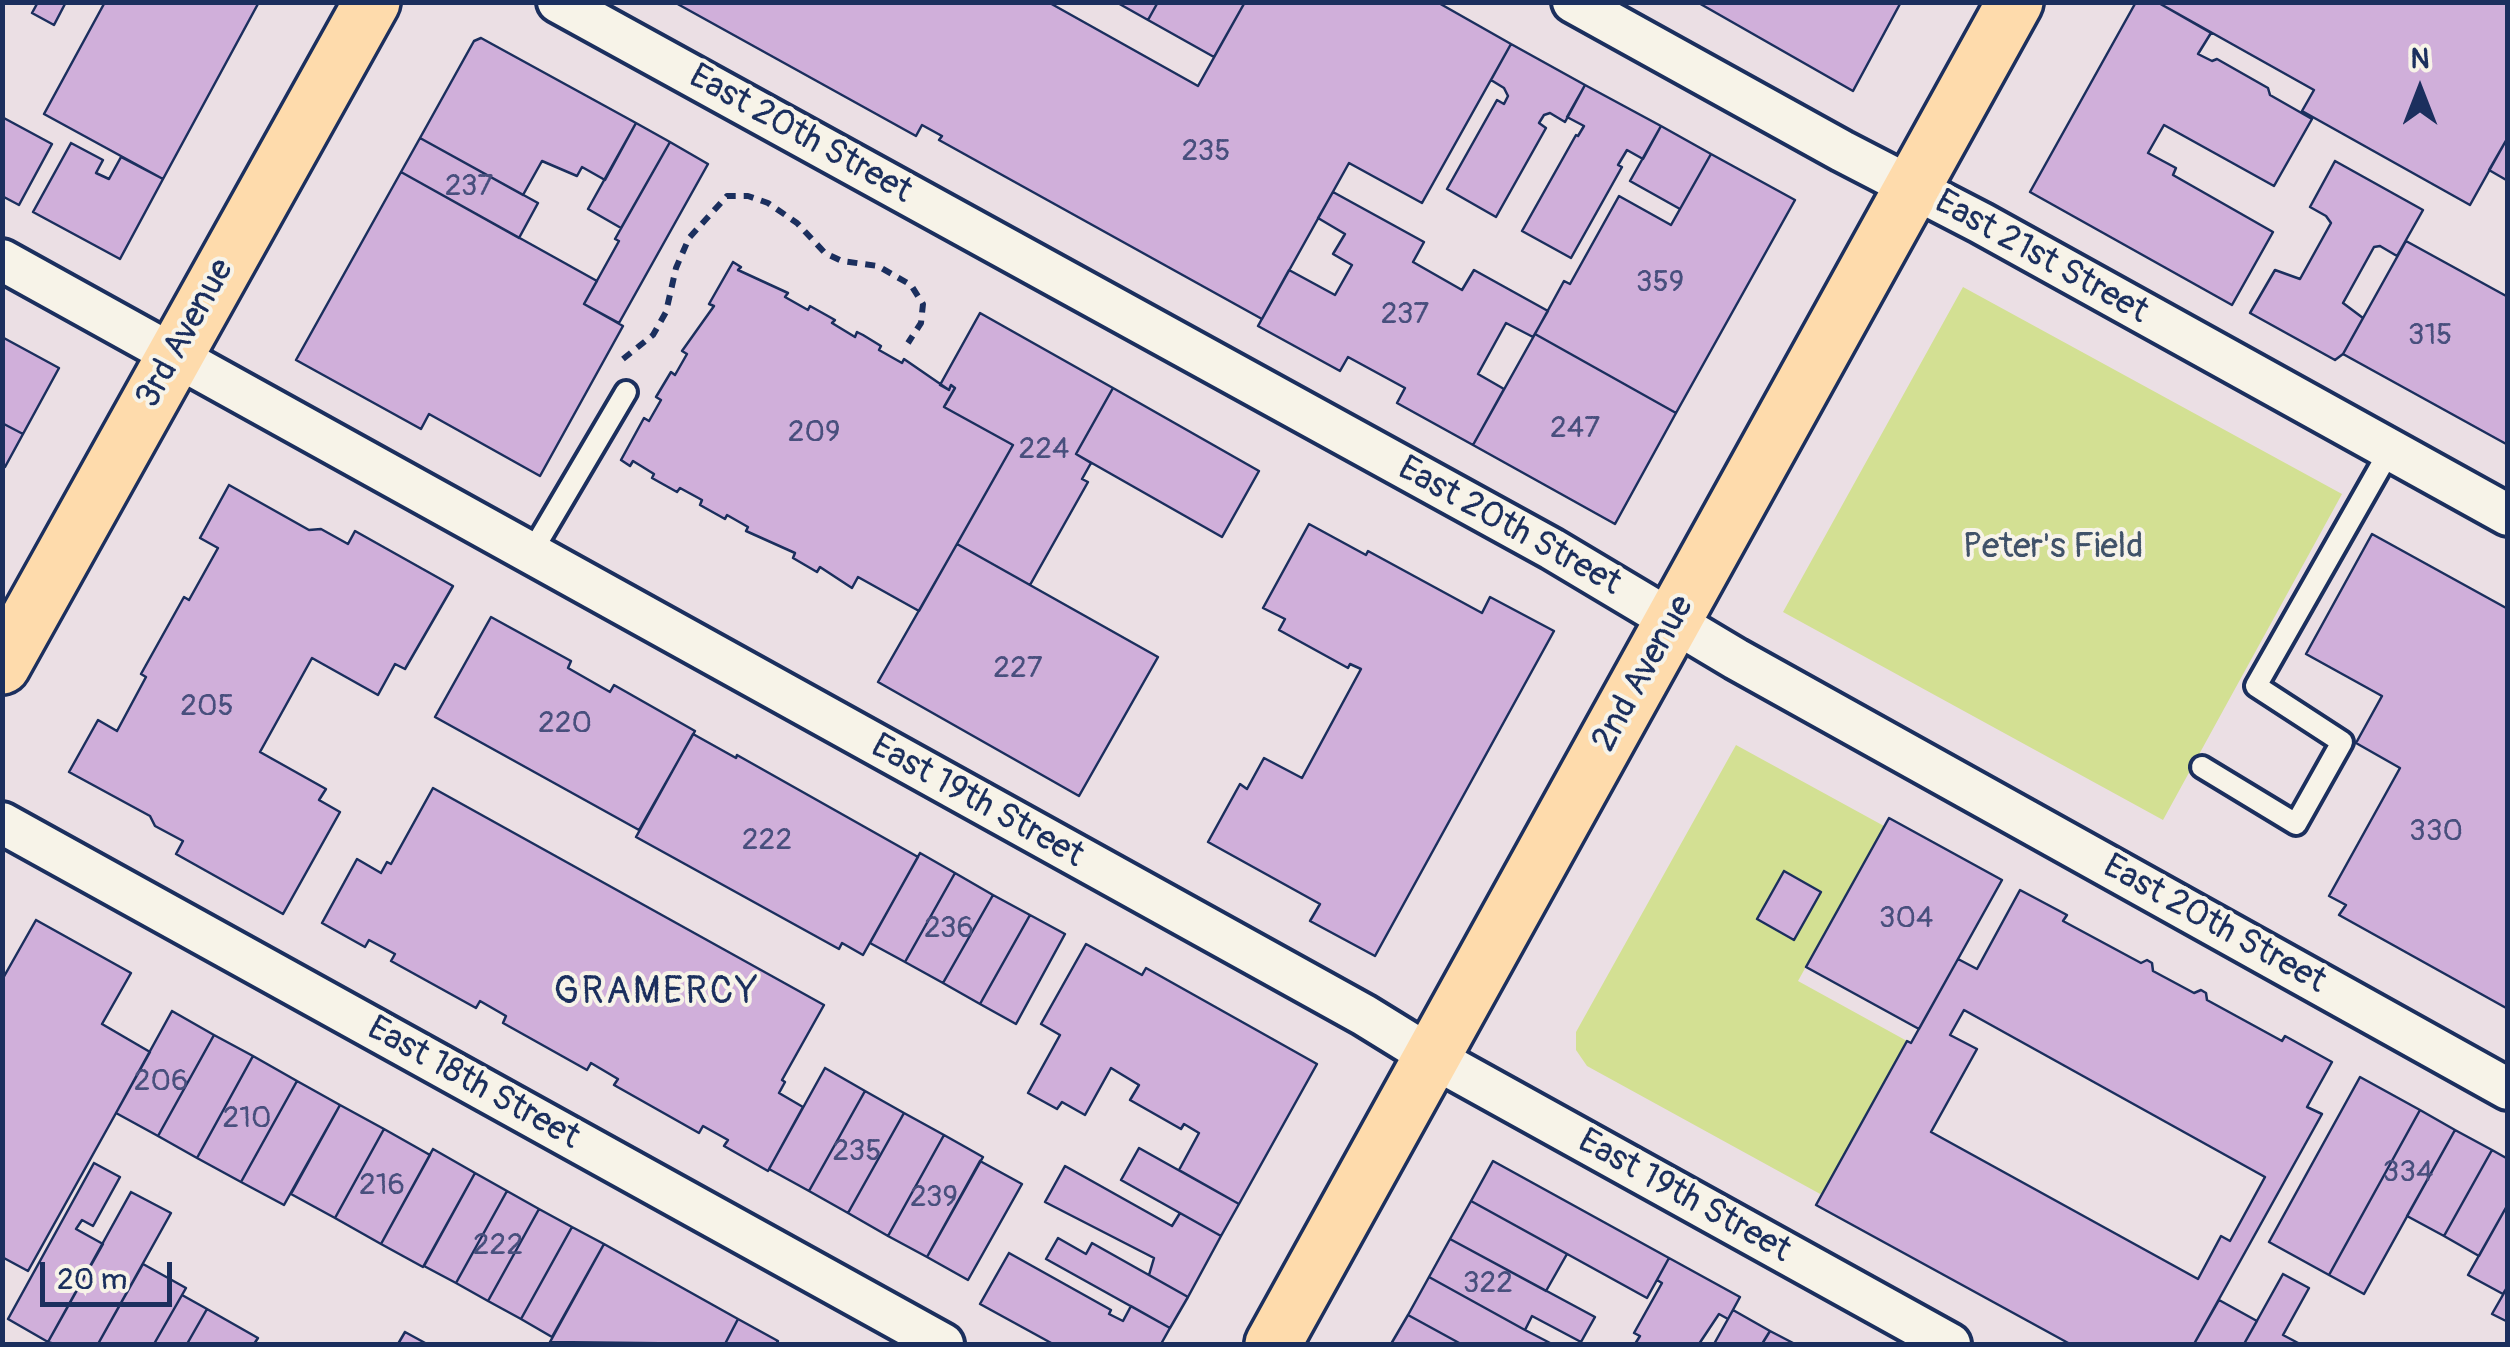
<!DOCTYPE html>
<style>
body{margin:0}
#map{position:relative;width:2510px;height:1347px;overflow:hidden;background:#ebdfe4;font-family:Pangolin,sans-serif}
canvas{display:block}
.frame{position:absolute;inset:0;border:5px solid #1b2f5e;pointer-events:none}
.north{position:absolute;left:2370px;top:40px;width:100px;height:100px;-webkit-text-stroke:8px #f7f3e8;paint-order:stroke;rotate:0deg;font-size:28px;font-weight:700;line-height:40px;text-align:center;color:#1b2f5e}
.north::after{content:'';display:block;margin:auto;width:35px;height:45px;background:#1b2f5e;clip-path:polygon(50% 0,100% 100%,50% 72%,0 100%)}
.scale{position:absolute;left:40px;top:1262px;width:132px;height:45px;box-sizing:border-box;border:5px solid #1b2f5e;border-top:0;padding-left:12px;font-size:30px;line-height:35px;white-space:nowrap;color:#1b2f5e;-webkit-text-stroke:8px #f7f3e8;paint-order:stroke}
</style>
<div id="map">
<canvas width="2510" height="1347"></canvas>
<div class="frame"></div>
<div class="north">N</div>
<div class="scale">20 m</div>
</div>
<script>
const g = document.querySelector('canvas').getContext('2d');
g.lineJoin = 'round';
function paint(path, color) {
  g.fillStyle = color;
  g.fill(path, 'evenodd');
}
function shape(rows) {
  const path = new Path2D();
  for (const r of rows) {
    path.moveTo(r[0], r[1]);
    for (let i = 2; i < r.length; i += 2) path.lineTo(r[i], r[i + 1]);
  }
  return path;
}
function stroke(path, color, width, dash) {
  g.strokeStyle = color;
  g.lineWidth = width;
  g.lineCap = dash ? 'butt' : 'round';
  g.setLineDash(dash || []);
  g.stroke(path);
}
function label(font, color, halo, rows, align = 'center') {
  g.font = font + ' Pangolin,sans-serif';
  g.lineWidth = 8;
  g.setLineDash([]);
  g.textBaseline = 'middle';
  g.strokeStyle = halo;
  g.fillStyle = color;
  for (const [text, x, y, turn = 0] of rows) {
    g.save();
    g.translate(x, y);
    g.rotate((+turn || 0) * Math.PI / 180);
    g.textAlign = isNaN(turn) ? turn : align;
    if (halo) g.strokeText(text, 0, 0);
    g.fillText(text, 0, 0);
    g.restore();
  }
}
paint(shape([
 [1963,287,2342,494,2163,820,1783,612],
 [1736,745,1884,826,1798,981,1907,1041,1822,1195,1587,1066,1576,1050,1576,1032]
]), '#d3e093');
const building = shape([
 [38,2,66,2,54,25,32,13,38,2],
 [105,2,259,2,163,179,44,114,105,2],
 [674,2,1048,2,1198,86,1245,2,1437,2,1511,44,1422,203,1349,163,1262,319,939,140,942,136,922,125,916,136,674,2],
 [1116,2,1158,2,1148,20,1116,2],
 [1158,2,1245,2,1214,57,1148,20,1158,2],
 [1697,2,1901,2,1853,91,1697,2],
 [2136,2,2157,2,2211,33,2198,54,2212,61,2217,59,2268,88,2270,95,2312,119,2274,186,2164,125,2148,153,2176,168,2173,175,2273,232,2232,305,2030,192,2136,2],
 [2157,2,2508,2,2508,137,2470,205,2302,111,2314,90,2157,2],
 [481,38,636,123,605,180,582,167,577,176,542,161,523,195,420,138,474,41,481,38],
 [1511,44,1585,85,1565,122,1550,113,1544,115,1539,123,1546,128,1496,217,1447,189,1497,100,1504,104,1508,96,1504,88,1491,80,1511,44],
 [1585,85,1661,126,1643,159,1627,150,1618,165,1622,167,1571,258,1522,231,1576,135,1578,136,1584,126,1567,117,1585,85],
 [2,117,52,144,19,205,2,196,2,117],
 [636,123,670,142,621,228,588,209,636,123],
 [1661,126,1711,154,1680,209,1630,181,1661,126],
 [2508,137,2508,181,2489,170,2508,137],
 [420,138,538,203,519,238,401,172,420,138],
 [670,142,708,164,619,323,584,304,619,241,615,239,670,142],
 [71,143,103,160,96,173,109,179,121,157,163,179,120,259,33,212,71,143],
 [1711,154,1795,200,1676,413,1535,334,1564,281,1570,284,1619,196,1671,225,1711,154],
 [2335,161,2423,210,2397,256,2380,246,2374,247,2343,303,2363,318,2343,354,2335,360,2250,313,2275,270,2300,279,2331,223,2326,216,2310,207,2335,161],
 [401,172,597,281,584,304,623,326,540,476,429,414,421,429,296,360,401,172],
 [1333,192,1424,242,1413,262,1462,290,1474,270,1548,311,1533,337,1506,323,1478,374,1504,389,1473,445,1397,403,1405,388,1348,357,1340,371,1258,326,1289,270,1335,295,1352,265,1333,254,1345,234,1318,218,1333,192],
 [2406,241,2508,297,2508,445,2343,354,2406,241],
 [733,262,741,267,738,270,788,293,785,297,808,310,810,306,835,320,832,323,855,337,857,332,863,335,881,346,879,350,902,363,904,359,949,390,951,385,955,388,944,407,1013,445,919,611,858,577,852,588,820,567,817,572,793,558,795,553,746,531,748,527,727,515,725,519,700,505,702,500,680,488,677,492,652,478,654,474,633,461,630,466,621,460,644,418,649,421,661,400,656,397,671,372,675,375,687,354,682,351,714,306,709,304,733,262],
 [980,313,1113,388,1076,454,1091,463,1082,479,1088,482,1030,585,957,544,1013,445,944,407,955,388,951,385,949,390,940,385,980,313],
 [1535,334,1676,413,1615,524,1473,445,1535,334],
 [2,337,59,368,23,434,2,423,2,337],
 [1113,388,1259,471,1222,537,1076,454,1113,388],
 [2,423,23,434,5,467,2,466,2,423],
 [229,485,309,530,321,529,348,544,355,531,453,586,405,669,395,664,378,695,312,658,260,752,326,789,319,800,340,812,283,914,176,854,183,841,155,826,150,816,69,772,98,720,117,731,146,677,141,674,184,597,189,600,218,548,200,538,229,485],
 [1309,524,1366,555,1368,551,1482,613,1490,597,1554,631,1375,956,1310,921,1320,904,1208,842,1240,784,1247,789,1264,758,1302,778,1361,669,1350,664,1348,668,1279,630,1285,619,1263,608,1309,524],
 [2372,534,2508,609,2508,1009,2339,915,2346,905,2329,896,2400,768,2356,743,2382,696,2306,654,2372,534],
 [957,544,1158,657,1079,796,878,682,957,544],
 [491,617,571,661,568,668,610,692,614,685,695,731,639,830,435,717,491,617],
 [693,734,736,758,737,755,918,857,863,955,842,943,839,949,636,837,693,734],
 [433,788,824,1005,782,1080,785,1082,779,1093,803,1107,768,1171,724,1146,728,1140,703,1126,699,1133,614,1085,618,1079,591,1063,587,1070,503,1023,506,1016,480,1001,476,1008,391,961,395,954,369,940,365,947,322,923,357,859,381,873,387,862,391,864,433,788],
 [1889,818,2002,880,1919,1029,1806,967,1889,818],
 [920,853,955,873,905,962,870,943,920,853],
 [1784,871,1821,892,1794,940,1757,919,1784,871],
 [955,873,993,895,943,983,905,962,955,873],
 [2020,890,2067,915,2063,921,2141,963,2147,960,2152,963,2153,971,2194,993,2201,990,2206,993,2207,1000,2282,1041,2285,1036,2332,1062,2307,1107,2322,1114,2194,1344,2070,1344,1816,1205,1907,1041,1911,1043,1958,959,1977,969,2020,890],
 [1964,1010,2265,1177,2230,1241,2221,1236,2198,1279,1931,1132,1977,1049,1950,1035,1964,1010],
 [993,895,1030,915,980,1004,943,983,993,895],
 [1030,915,1065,934,1016,1024,980,1004,1030,915],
 [36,920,131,973,102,1024,150,1052,28,1271,2,1257,2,980,36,920],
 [1086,944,1142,975,1146,968,1317,1064,1239,1204,1179,1170,1199,1133,1184,1124,1181,1129,1130,1100,1139,1085,1111,1068,1085,1115,1062,1102,1057,1109,1028,1093,1060,1035,1041,1024,1086,944],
 [172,1011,214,1035,158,1136,116,1113,172,1011],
 [214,1035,253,1056,197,1158,158,1136,214,1035],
 [253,1056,297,1081,241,1182,197,1158,253,1056],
 [825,1068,865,1091,809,1191,769,1169,825,1068],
 [2360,1077,2420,1110,2329,1275,2269,1242,2360,1077],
 [297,1081,340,1105,284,1205,241,1182,297,1081],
 [865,1091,904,1113,848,1213,809,1191,865,1091],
 [340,1105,384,1129,335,1218,291,1194,340,1105],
 [2420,1110,2455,1130,2364,1294,2329,1275,2420,1110],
 [904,1113,944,1135,888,1236,848,1213,904,1113],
 [384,1129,430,1155,381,1244,335,1218,384,1129],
 [2455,1130,2492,1150,2444,1236,2407,1216,2455,1130],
 [944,1135,983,1157,927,1257,888,1236,944,1135],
 [1139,1148,1239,1204,1221,1236,1121,1180,1139,1148],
 [433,1149,475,1173,423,1267,381,1244,433,1149],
 [2492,1150,2508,1159,2508,1204,2479,1256,2444,1236,2492,1150],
 [980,1161,1022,1184,968,1280,927,1257,980,1161],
 [1493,1161,1669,1258,1647,1298,1471,1201,1493,1161],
 [94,1163,120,1177,93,1226,82,1220,76,1229,103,1244,48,1342,8,1319,94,1163],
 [1065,1166,1172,1226,1180,1213,1221,1236,1188,1297,1149,1275,1154,1258,1045,1202,1065,1166],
 [475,1173,507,1191,456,1283,424,1266,475,1173],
 [507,1191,539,1209,488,1301,456,1283,507,1191],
 [131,1192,171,1213,98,1344,54,1344,48,1342,131,1192],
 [1471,1201,1567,1254,1546,1291,1450,1239,1471,1201],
 [2508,1204,2508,1286,2503,1294,2468,1275,2508,1204],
 [539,1209,572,1227,521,1319,488,1301,539,1209],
 [572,1227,604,1244,552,1337,521,1319,572,1227],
 [1058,1238,1086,1254,1092,1243,1188,1297,1170,1328,1046,1259,1058,1238],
 [1450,1239,1595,1317,1581,1342,1532,1316,1525,1330,1429,1277,1450,1239],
 [604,1244,738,1319,725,1344,550,1342,604,1244],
 [1009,1253,1111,1310,1109,1314,1123,1321,1131,1306,1170,1328,1161,1344,1053,1344,980,1304,1009,1253],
 [1669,1258,1740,1297,1728,1319,1719,1314,1699,1344,1635,1344,1640,1336,1634,1333,1662,1283,1657,1280,1669,1258],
 [143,1264,186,1288,154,1344,98,1344,143,1264],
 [2283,1274,2309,1288,2283,1335,2300,1344,2244,1344,2283,1274],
 [1429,1277,1525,1330,1552,1344,1461,1344,1408,1315,1429,1277],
 [2508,1286,2508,1322,2492,1314,2508,1286],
 [182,1295,207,1309,187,1344,154,1344,182,1295],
 [2219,1300,2257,1321,2244,1344,2194,1344,2219,1300],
 [207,1309,258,1338,254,1344,187,1344,207,1309],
 [1733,1310,1770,1331,1762,1344,1714,1344,1733,1310],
 [1408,1315,1461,1344,1391,1344,1408,1315],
 [738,1319,778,1341,776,1344,725,1344,738,1319],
 [1770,1331,1795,1344,1762,1344,1770,1331],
 [405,1332,427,1344,398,1344,405,1332]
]);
paint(building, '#d0afda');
stroke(building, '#1b2f5e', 2.5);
const lane = shape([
 [530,555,626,392],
 [2202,767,2296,824,2342,742,2256,686,2390,450]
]);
const street = shape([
 [558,2,1552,549,1736,659,2508,1089],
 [1573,2,1842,151,1981,223,2508,515],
 [2,260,1364,1015,1432,1057,1950,1344],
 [2,823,943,1344]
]);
const primary = shape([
 [2,666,372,2],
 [1273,1344,2015,2]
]);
stroke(lane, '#1b2f5e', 28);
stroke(street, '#1b2f5e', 48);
stroke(primary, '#1b2f5e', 62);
stroke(shape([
 [623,359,653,335,666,312,676,268,689,238,727,196,748,196,768,203,797,223,825,253,842,261,878,266,911,285,923,304,921,323,908,343]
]), '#1b2f5e', 6, [10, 8]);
stroke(lane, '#f7f3e8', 20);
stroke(street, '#f7f3e8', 40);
stroke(primary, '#fedbac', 55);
label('30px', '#484f7d', null, [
 ["235",1206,152],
 ["237",469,187],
 ["359",1660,283],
 ["237",1405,315],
 ["315",2430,336],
 ["247",1575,429],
 ["209",814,433],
 ["224",1044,450],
 ["227",1018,669],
 ["205",207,707],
 ["220",565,724],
 ["330",2436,832],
 ["222",767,841],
 ["304",1906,919],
 ["236",949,929],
 ["206",161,1082],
 ["210",247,1119],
 ["235",857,1152],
 ["334",2408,1173],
 ["216",382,1186],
 ["239",934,1198],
 ["222",498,1246],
 ["322",1488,1284]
]);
label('35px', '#1b2f5e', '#f7f3e8', [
 ["East 20th Street",800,135,29],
 ["East 21st Street",2041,258,29],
 ["3rd Avenue",186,334,-61],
 ["East 20th Street",1509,527,29],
 ["2nd Avenue",1644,674,-61],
 ["East 19th Street",977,802,29],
 ["East 20th Street",2214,925,29],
 ["East 18th Street",473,1084,29],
 ["East 19th Street",1684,1197,29]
]);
label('35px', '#405269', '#f7f3e8', [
 ["Peter's Field",2053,548]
]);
g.letterSpacing = '2.5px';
label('38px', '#1b2f5e', '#f7f3e8', [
 ["GRAMERCY",657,993]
]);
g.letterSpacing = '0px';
</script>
